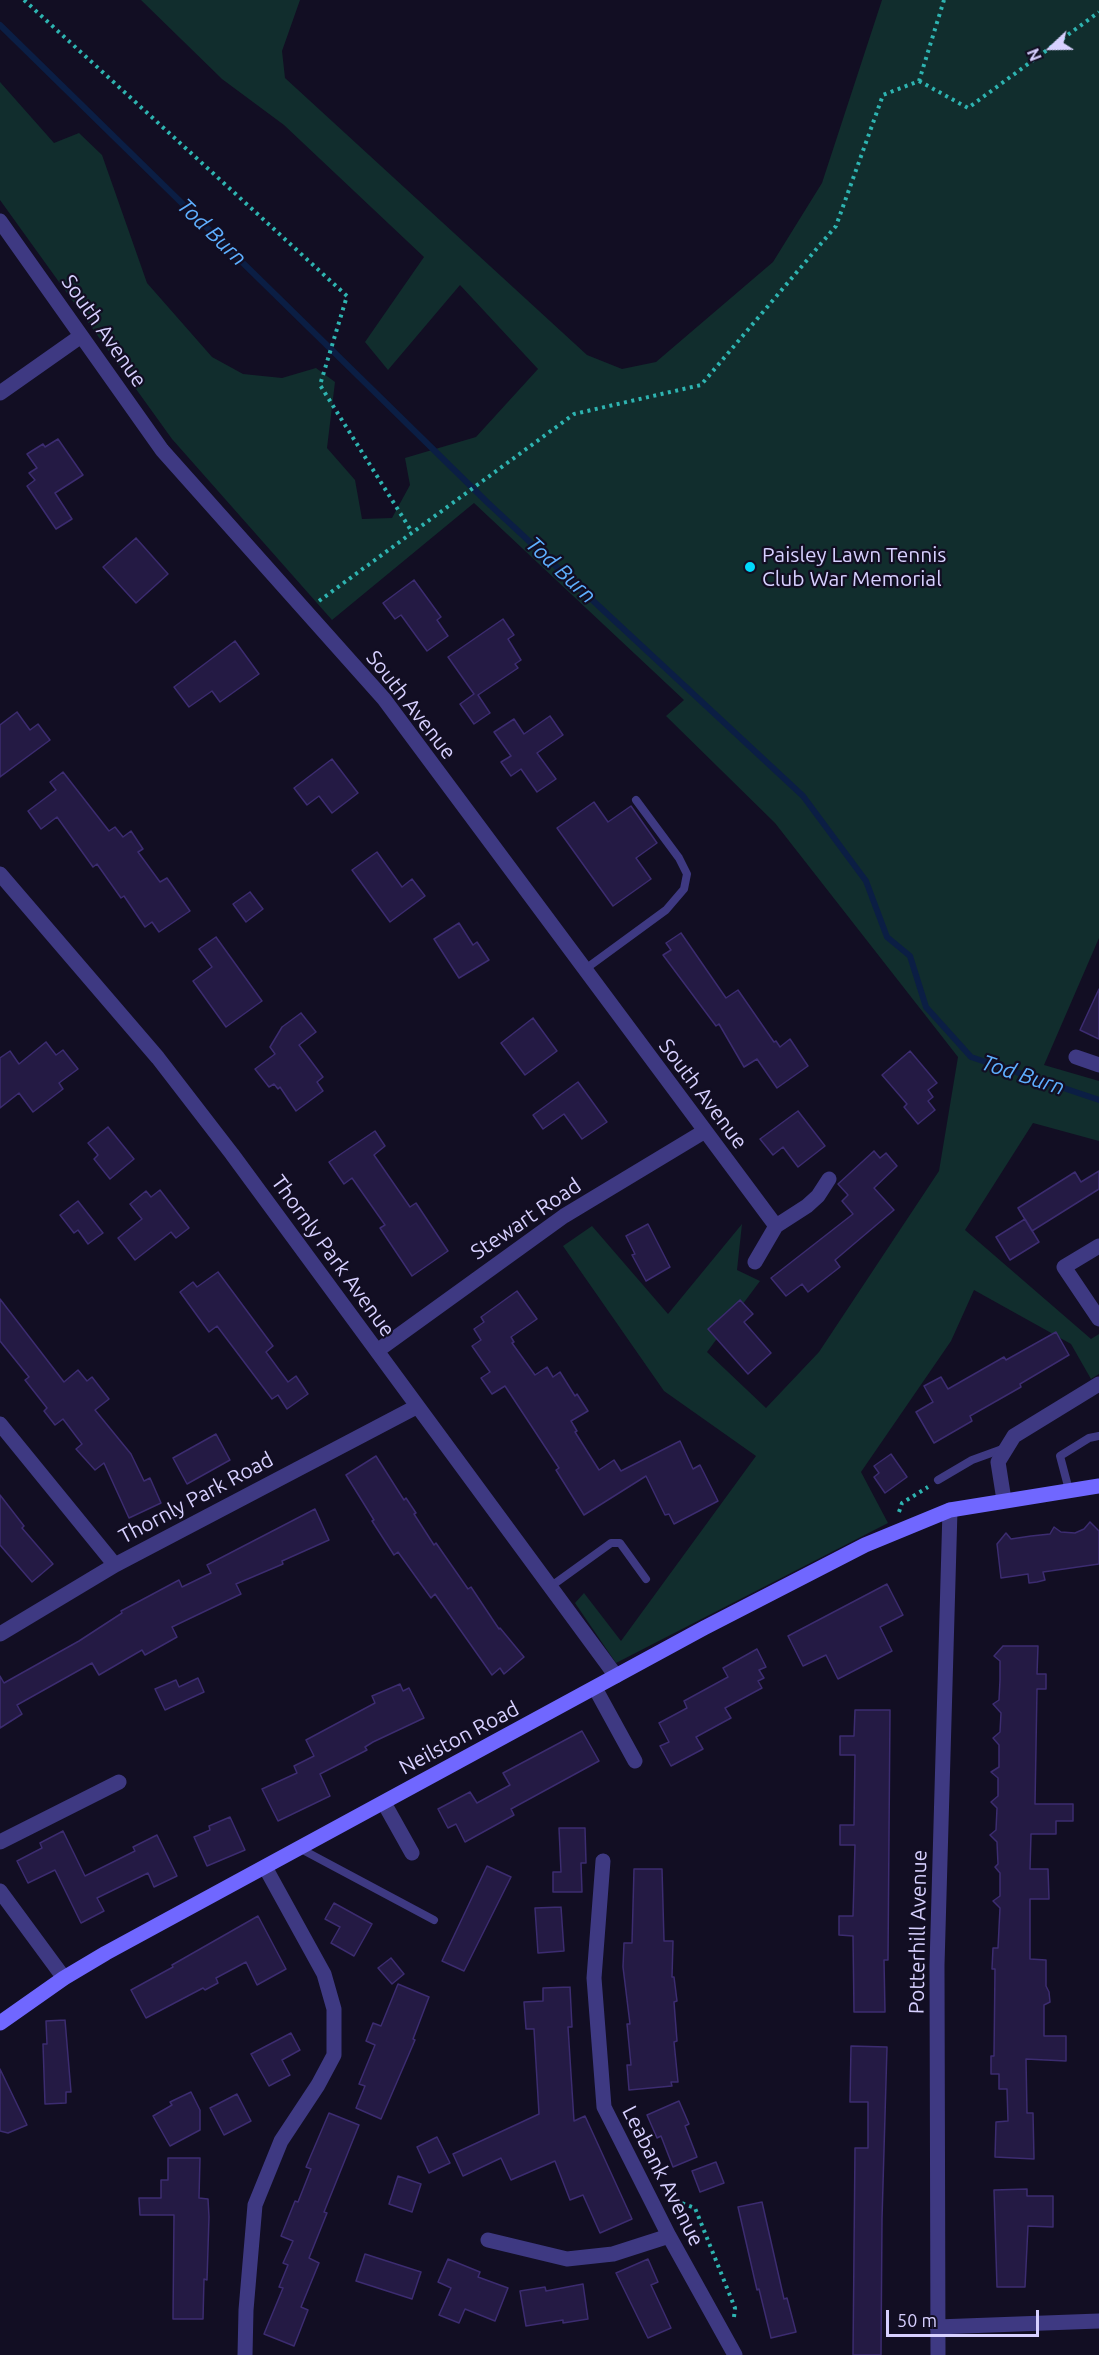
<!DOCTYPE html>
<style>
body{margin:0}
#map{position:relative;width:1099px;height:2355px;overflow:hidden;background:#120e23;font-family:Ubuntu,sans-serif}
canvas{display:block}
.north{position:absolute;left:1021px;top:18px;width:60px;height:60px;-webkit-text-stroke:4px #120e23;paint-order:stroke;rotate:248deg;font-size:16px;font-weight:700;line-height:24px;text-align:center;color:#d7d0ff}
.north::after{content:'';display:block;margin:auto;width:21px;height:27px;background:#d7d0ff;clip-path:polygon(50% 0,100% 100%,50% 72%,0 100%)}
.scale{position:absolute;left:886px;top:2310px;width:153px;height:27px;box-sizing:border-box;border:3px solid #d7d0ff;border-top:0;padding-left:8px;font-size:18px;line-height:21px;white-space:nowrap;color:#d7d0ff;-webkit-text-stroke:4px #120e23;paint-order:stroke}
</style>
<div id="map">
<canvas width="1099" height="2355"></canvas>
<div class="north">N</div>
<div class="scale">50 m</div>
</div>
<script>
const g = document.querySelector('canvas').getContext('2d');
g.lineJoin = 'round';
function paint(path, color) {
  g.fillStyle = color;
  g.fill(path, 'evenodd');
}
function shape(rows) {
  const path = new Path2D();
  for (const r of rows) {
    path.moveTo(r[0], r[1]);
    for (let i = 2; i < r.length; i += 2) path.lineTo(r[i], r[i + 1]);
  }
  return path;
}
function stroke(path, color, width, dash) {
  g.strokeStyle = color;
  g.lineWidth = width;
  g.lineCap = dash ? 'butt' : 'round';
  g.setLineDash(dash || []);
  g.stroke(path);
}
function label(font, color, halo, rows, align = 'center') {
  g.font = font + ' Ubuntu,sans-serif';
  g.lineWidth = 4.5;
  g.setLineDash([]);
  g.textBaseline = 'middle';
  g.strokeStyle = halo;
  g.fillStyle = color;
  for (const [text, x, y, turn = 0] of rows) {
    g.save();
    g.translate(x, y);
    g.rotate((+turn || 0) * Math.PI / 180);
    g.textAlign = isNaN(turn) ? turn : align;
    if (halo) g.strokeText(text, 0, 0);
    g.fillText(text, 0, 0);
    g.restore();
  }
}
paint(shape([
 [141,0,300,0,282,51,285,78,587,355,622,369,656,362,773,262,822,183,882,0,1099,0,1099,938,1044,1065,1099,1081,1099,1141,1033,1123,965,1230,1091,1339,1099,1334,1099,1374,1091,1379,1071,1344,974,1290,951,1341,861,1472,888,1523,616,1663,575,1603,584,1593,621,1641,756,1456,664,1391,563,1246,592,1226,668,1314,742,1224,737,1270,760,1281,707,1352,766,1408,819,1352,939,1171,958,1057,775,823,666,716,684,700,474,503,332,620,172,439,0,200,0,82,54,143,79,133,102,155,147,283,212,357,243,374,282,378,316,368,335,382,327,448,355,480,362,519,392,518,410,485,405,458,476,437,538,369,460,285,388,370,365,342,424,257,284,125,222,79]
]), '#112d2d');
stroke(shape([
 [0,25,488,503,803,796,866,881,887,937,910,956,926,1007,971,1057,1099,1100]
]), '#0b1e44', 6);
const building = shape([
 [58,439,83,475,55,493,72,519,56,529,27,486,35,480,29,473,37,468,27,454,43,444,45,447,58,439],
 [136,538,168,574,136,603,103,567,136,538],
 [414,580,441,617,437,620,448,636,427,651,401,615,395,619,383,603,414,580],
 [503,619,514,635,508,639,521,660,515,664,518,668,478,695,490,713,474,724,460,704,474,694,448,657,503,619],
 [235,641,259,674,220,702,212,691,189,707,174,687,235,641],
 [17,712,30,730,38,724,50,740,0,777,0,725,17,712],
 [550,716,563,735,537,753,556,779,537,792,521,769,511,776,501,762,511,756,494,732,514,719,524,734,550,716],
 [332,759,358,793,332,813,319,796,307,805,294,788,332,759],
 [63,772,109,831,115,827,123,837,131,831,143,849,138,852,160,882,167,878,190,911,159,932,152,922,145,927,124,896,121,898,97,864,93,867,57,817,41,829,28,811,56,790,50,782,63,772],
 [594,802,608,822,631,806,657,843,636,858,651,879,613,906,557,828,594,802],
 [377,852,402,887,412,879,425,896,390,922,352,870,377,852],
 [250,892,263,909,246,922,233,904,250,892],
 [459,923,473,945,477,942,489,960,459,978,434,939,459,923],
 [681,933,726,998,738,990,774,1042,776,1041,780,1047,790,1039,808,1066,777,1088,757,1059,744,1067,719,1024,716,1026,663,955,671,950,666,943,681,933],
 [216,937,262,1001,226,1027,193,981,212,967,199,949,216,937],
 [1099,989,1099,1039,1080,1030,1099,989],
 [301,1013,316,1032,299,1045,323,1077,317,1082,323,1091,296,1111,280,1087,278,1089,274,1084,269,1087,255,1069,275,1054,270,1047,282,1027,301,1013],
 [533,1018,557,1051,525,1075,501,1043,533,1018],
 [46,1042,56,1055,63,1050,78,1069,59,1083,63,1089,33,1112,19,1093,0,1108,0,1058,10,1051,19,1064,46,1042],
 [910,1051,937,1083,928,1090,933,1097,928,1101,935,1110,918,1124,904,1107,907,1104,882,1075,910,1051],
 [578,1082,607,1122,582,1139,564,1114,543,1129,533,1115,578,1082],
 [798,1111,825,1146,798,1167,783,1147,773,1155,760,1139,798,1111],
 [108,1127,134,1159,110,1179,94,1159,98,1155,88,1143,108,1127],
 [375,1131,385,1146,374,1155,410,1207,416,1203,448,1251,412,1276,380,1228,385,1225,352,1178,344,1184,329,1162,375,1131],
 [874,1151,880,1158,886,1153,897,1166,874,1188,894,1210,835,1260,840,1267,808,1292,802,1284,786,1296,771,1278,853,1214,842,1201,848,1195,838,1184,874,1151],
 [1099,1171,1099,1189,1032,1231,1018,1208,1075,1172,1081,1182,1099,1171],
 [160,1190,189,1228,176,1238,171,1232,135,1260,118,1238,142,1219,130,1204,146,1191,151,1197,160,1190],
 [78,1201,103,1233,88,1244,78,1230,74,1233,60,1215,78,1201],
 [1025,1219,1039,1242,1010,1260,996,1237,1025,1219],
 [648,1224,670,1267,646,1281,632,1255,635,1254,626,1236,648,1224],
 [218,1272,273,1346,266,1352,288,1382,296,1376,308,1394,287,1409,278,1395,272,1399,217,1326,209,1332,180,1292,193,1282,197,1287,218,1272],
 [517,1291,537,1319,511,1337,514,1342,512,1343,535,1375,547,1367,553,1377,560,1372,575,1396,577,1394,588,1411,571,1421,577,1431,575,1432,599,1470,614,1460,621,1471,680,1441,693,1469,700,1465,718,1501,674,1524,669,1514,665,1515,646,1476,584,1515,556,1470,559,1468,505,1386,492,1394,481,1378,490,1372,472,1346,481,1340,474,1329,484,1322,481,1317,517,1291],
 [0,1299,64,1382,78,1370,87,1381,92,1377,109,1399,95,1410,131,1454,144,1481,150,1478,161,1503,129,1518,104,1463,95,1470,76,1449,82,1444,63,1419,55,1425,44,1411,47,1408,25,1380,29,1377,0,1341,0,1299],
 [740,1300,753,1314,744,1322,771,1353,748,1374,708,1329,740,1300],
 [1056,1332,1069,1355,1020,1384,1021,1387,970,1416,972,1421,934,1443,916,1412,933,1402,924,1386,941,1377,948,1389,1004,1357,1006,1360,1056,1332],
 [216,1434,230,1460,187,1484,173,1458,216,1434],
 [891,1454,907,1477,885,1493,874,1477,879,1473,874,1466,891,1454],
 [376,1456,404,1500,406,1498,416,1513,414,1514,434,1545,436,1543,468,1589,471,1587,499,1629,500,1628,524,1657,504,1674,500,1668,492,1675,435,1594,431,1598,398,1552,394,1555,372,1521,374,1520,346,1475,376,1456],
 [0,1495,24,1526,22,1528,53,1564,32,1582,0,1545,0,1495],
 [315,1509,329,1540,282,1561,283,1564,236,1584,241,1594,172,1627,177,1637,145,1655,142,1650,99,1675,92,1663,17,1705,22,1714,0,1728,0,1676,4,1683,79,1641,122,1613,121,1611,179,1580,182,1587,211,1573,207,1565,315,1509],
 [1090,1522,1099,1531,1099,1564,1043,1572,1045,1580,1037,1582,1029,1583,1028,1574,1001,1578,997,1544,1006,1533,1011,1539,1031,1536,1050,1534,1054,1527,1061,1532,1075,1533,1084,1529,1090,1522],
 [887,1584,903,1615,880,1627,892,1651,838,1679,826,1655,803,1666,788,1636,887,1584],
 [1003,1646,1038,1646,1037,1674,1046,1674,1046,1689,1037,1689,1035,1804,1073,1804,1073,1821,1056,1821,1056,1834,1031,1834,1030,1869,1048,1869,1049,1899,1030,1899,1030,1959,1046,1960,1046,1986,1049,1992,1050,2002,1044,2005,1044,2036,1066,2036,1066,2061,1026,2059,1027,2113,1033,2113,1034,2159,995,2157,996,2122,1008,2121,1007,2089,999,2089,999,2074,991,2074,991,2056,994,2056,995,1969,992,1969,993,1948,998,1948,1000,1908,993,1901,1000,1896,1000,1873,995,1867,998,1864,997,1842,990,1835,996,1830,997,1808,991,1802,998,1796,998,1778,991,1772,999,1767,999,1745,993,1738,1000,1732,1001,1713,993,1704,999,1700,1000,1680,1000,1661,994,1656,1003,1646],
 [757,1649,766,1667,759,1670,764,1678,758,1681,762,1688,725,1708,731,1718,696,1737,703,1749,671,1766,660,1746,669,1742,659,1723,687,1708,684,1701,728,1677,723,1668,757,1649],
 [198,1678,204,1692,165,1710,155,1689,176,1680,179,1687,198,1678],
 [400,1684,403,1691,409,1688,424,1718,373,1742,365,1747,367,1750,320,1774,330,1796,278,1821,262,1789,297,1773,294,1766,314,1756,306,1740,375,1703,372,1696,400,1684],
 [855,1710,890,1710,888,1960,884,1960,885,2012,854,2012,853,1936,839,1935,839,1916,853,1916,855,1845,840,1845,840,1825,854,1825,855,1755,840,1755,840,1736,854,1736,855,1710],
 [582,1731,599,1761,511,1809,514,1815,465,1842,456,1824,448,1828,438,1809,470,1792,477,1803,510,1785,503,1773,582,1731],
 [230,1817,245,1850,207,1866,194,1837,210,1830,209,1826,230,1817],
 [559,1828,585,1828,586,1863,581,1863,582,1892,553,1892,553,1872,561,1872,559,1828],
 [63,1831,85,1876,135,1851,133,1847,157,1835,177,1876,154,1887,148,1873,97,1898,104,1911,81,1923,55,1870,28,1883,17,1861,42,1848,40,1843,63,1831],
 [487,1866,511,1877,464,1971,442,1961,487,1866],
 [634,1869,662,1869,664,1941,673,1941,672,1977,674,1977,677,2001,674,2002,677,2041,674,2042,678,2082,671,2082,672,2086,629,2090,627,2065,631,2065,627,2024,630,2024,623,1967,624,1943,632,1943,634,1869],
 [334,1903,372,1924,354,1956,331,1943,340,1927,325,1919,334,1903],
 [561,1907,564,1951,538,1953,535,1908,561,1907],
 [258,1916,286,1969,257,1985,246,1962,216,1978,218,1983,205,1990,203,1988,146,2018,131,1990,173,1967,172,1965,258,1916],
 [391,1958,404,1974,392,1984,378,1968,391,1958],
 [398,1984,429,1997,413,2039,415,2040,381,2119,356,2108,365,2086,359,2084,375,2045,366,2041,373,2023,381,2026,398,1984],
 [570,1987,572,2027,568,2027,574,2121,585,2116,632,2219,600,2233,583,2195,570,2200,555,2161,511,2180,501,2158,463,2176,453,2154,539,2114,534,2029,526,2029,524,2002,543,2001,543,1988,570,1987],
 [65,2020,71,2092,66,2092,66,2103,45,2104,43,2044,47,2044,46,2021,65,2020],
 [291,2033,300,2050,282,2060,290,2075,269,2086,251,2054,291,2033],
 [851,2046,887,2047,882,2219,881,2355,853,2355,855,2148,868,2148,868,2102,850,2102,851,2046],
 [0,2069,27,2125,8,2133,0,2131,0,2069],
 [191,2092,200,2110,200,2130,170,2146,153,2116,172,2105,170,2102,191,2092],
 [237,2094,251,2121,224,2135,210,2108,237,2094],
 [679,2101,689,2124,685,2126,697,2157,673,2167,661,2136,657,2138,647,2115,679,2101],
 [329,2113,359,2125,324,2212,327,2213,309,2258,319,2263,301,2307,308,2310,294,2346,264,2334,283,2288,279,2287,288,2265,283,2263,293,2241,281,2236,295,2201,298,2202,311,2169,306,2167,329,2113],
 [437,2137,450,2163,429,2173,417,2147,437,2137],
 [168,2158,200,2158,199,2198,208,2199,209,2217,207,2280,204,2279,203,2319,173,2319,174,2215,140,2215,139,2198,161,2198,161,2180,168,2180,168,2158],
 [716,2162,724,2183,700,2192,692,2171,716,2162],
 [398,2176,421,2184,412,2212,389,2204,398,2176],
 [1027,2189,1027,2196,1053,2196,1053,2227,1028,2226,1025,2287,997,2287,994,2190,1027,2189],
 [762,2202,784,2299,787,2298,796,2332,771,2338,759,2289,757,2290,738,2207,762,2202],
 [365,2254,421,2272,412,2299,356,2281,365,2254],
 [448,2259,480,2272,478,2277,508,2288,495,2321,465,2309,459,2323,439,2315,451,2288,438,2282,448,2259],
 [648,2259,658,2282,651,2285,671,2328,648,2338,616,2273,648,2259],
 [583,2284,588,2319,563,2323,563,2320,526,2326,520,2291,545,2287,546,2291,583,2284]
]);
paint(building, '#241a44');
stroke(building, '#3c2c70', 1.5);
stroke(shape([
 [24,0,347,296,320,385,412,532],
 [919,81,968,108,1099,12],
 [319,601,574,414,701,385,836,226,883,95,919,81,944,0],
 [899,1512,902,1503,928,1487],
 [668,2198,695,2208,735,2308,734,2317]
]), '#2eb4b1', 4, [3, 4.5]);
stroke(shape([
 [584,970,666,910,684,889,687,874,679,858,636,800],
 [938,1480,972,1460,1005,1448],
 [1069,1490,1060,1456,1089,1438,1099,1436],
 [550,1587,611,1543,620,1543,646,1579],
 [301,1849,434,1920]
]), '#3e3982', 8);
stroke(shape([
 [0,221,162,450,384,699,776,1226],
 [0,393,81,336],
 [0,874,158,1058,232,1154,616,1676],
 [1076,1057,1099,1065],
 [1099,1246,1064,1267,1099,1319],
 [755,1262,776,1226,807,1206,818,1196,829,1179],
 [377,1351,564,1216,705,1131],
 [0,1424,115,1565],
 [1004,1500,998,1462,1014,1436,1099,1384],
 [0,1634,115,1565,416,1407],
 [595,1688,635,1761],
 [384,1803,412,1853],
 [0,1842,119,1782],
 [603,1861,594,1978,604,2107,669,2236,735,2355],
 [0,1891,64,1978],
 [488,2240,567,2259,613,2254,669,2236],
 [937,2327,1099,2321],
 [245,2355,246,2310,255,2205,281,2141,318,2085,334,2055,334,2009,324,1974,265,1867],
 [938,2355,937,1965,950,1510]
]), '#3e3982', 15);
stroke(shape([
 [0,2023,64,1978,106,1953,704,1628,865,1545,950,1510,1099,1486]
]), '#7067ff', 15);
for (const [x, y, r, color] of [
 [750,567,6,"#00d9fa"]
]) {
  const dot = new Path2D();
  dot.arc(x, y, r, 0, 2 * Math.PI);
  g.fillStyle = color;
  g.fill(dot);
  stroke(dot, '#120e23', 2);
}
label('21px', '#d7d0ff', '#120e23', [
 ["South Avenue",104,331,55],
 ["South Avenue",411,705,52],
 ["South Avenue",703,1094,53],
 ["Stewart Road",526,1219,-34],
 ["Thornly Park Avenue",333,1256,54],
 ["Thornly Park Road",196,1498,-28],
 ["Neilston Road",459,1738,-28],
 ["Potterhill Avenue",918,1932,-89],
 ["Leabank Avenue",663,2176,63]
]);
label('21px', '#d7d0ff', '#120e23', [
 ["Paisley Lawn Tennis",762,555],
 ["Club War Memorial",762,579]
], 'left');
label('italic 22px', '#5eafff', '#120e23', [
 ["Tod Burn",212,232,44],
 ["Tod Burn",561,570,43],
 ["Tod Burn",1023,1075,18]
]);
</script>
